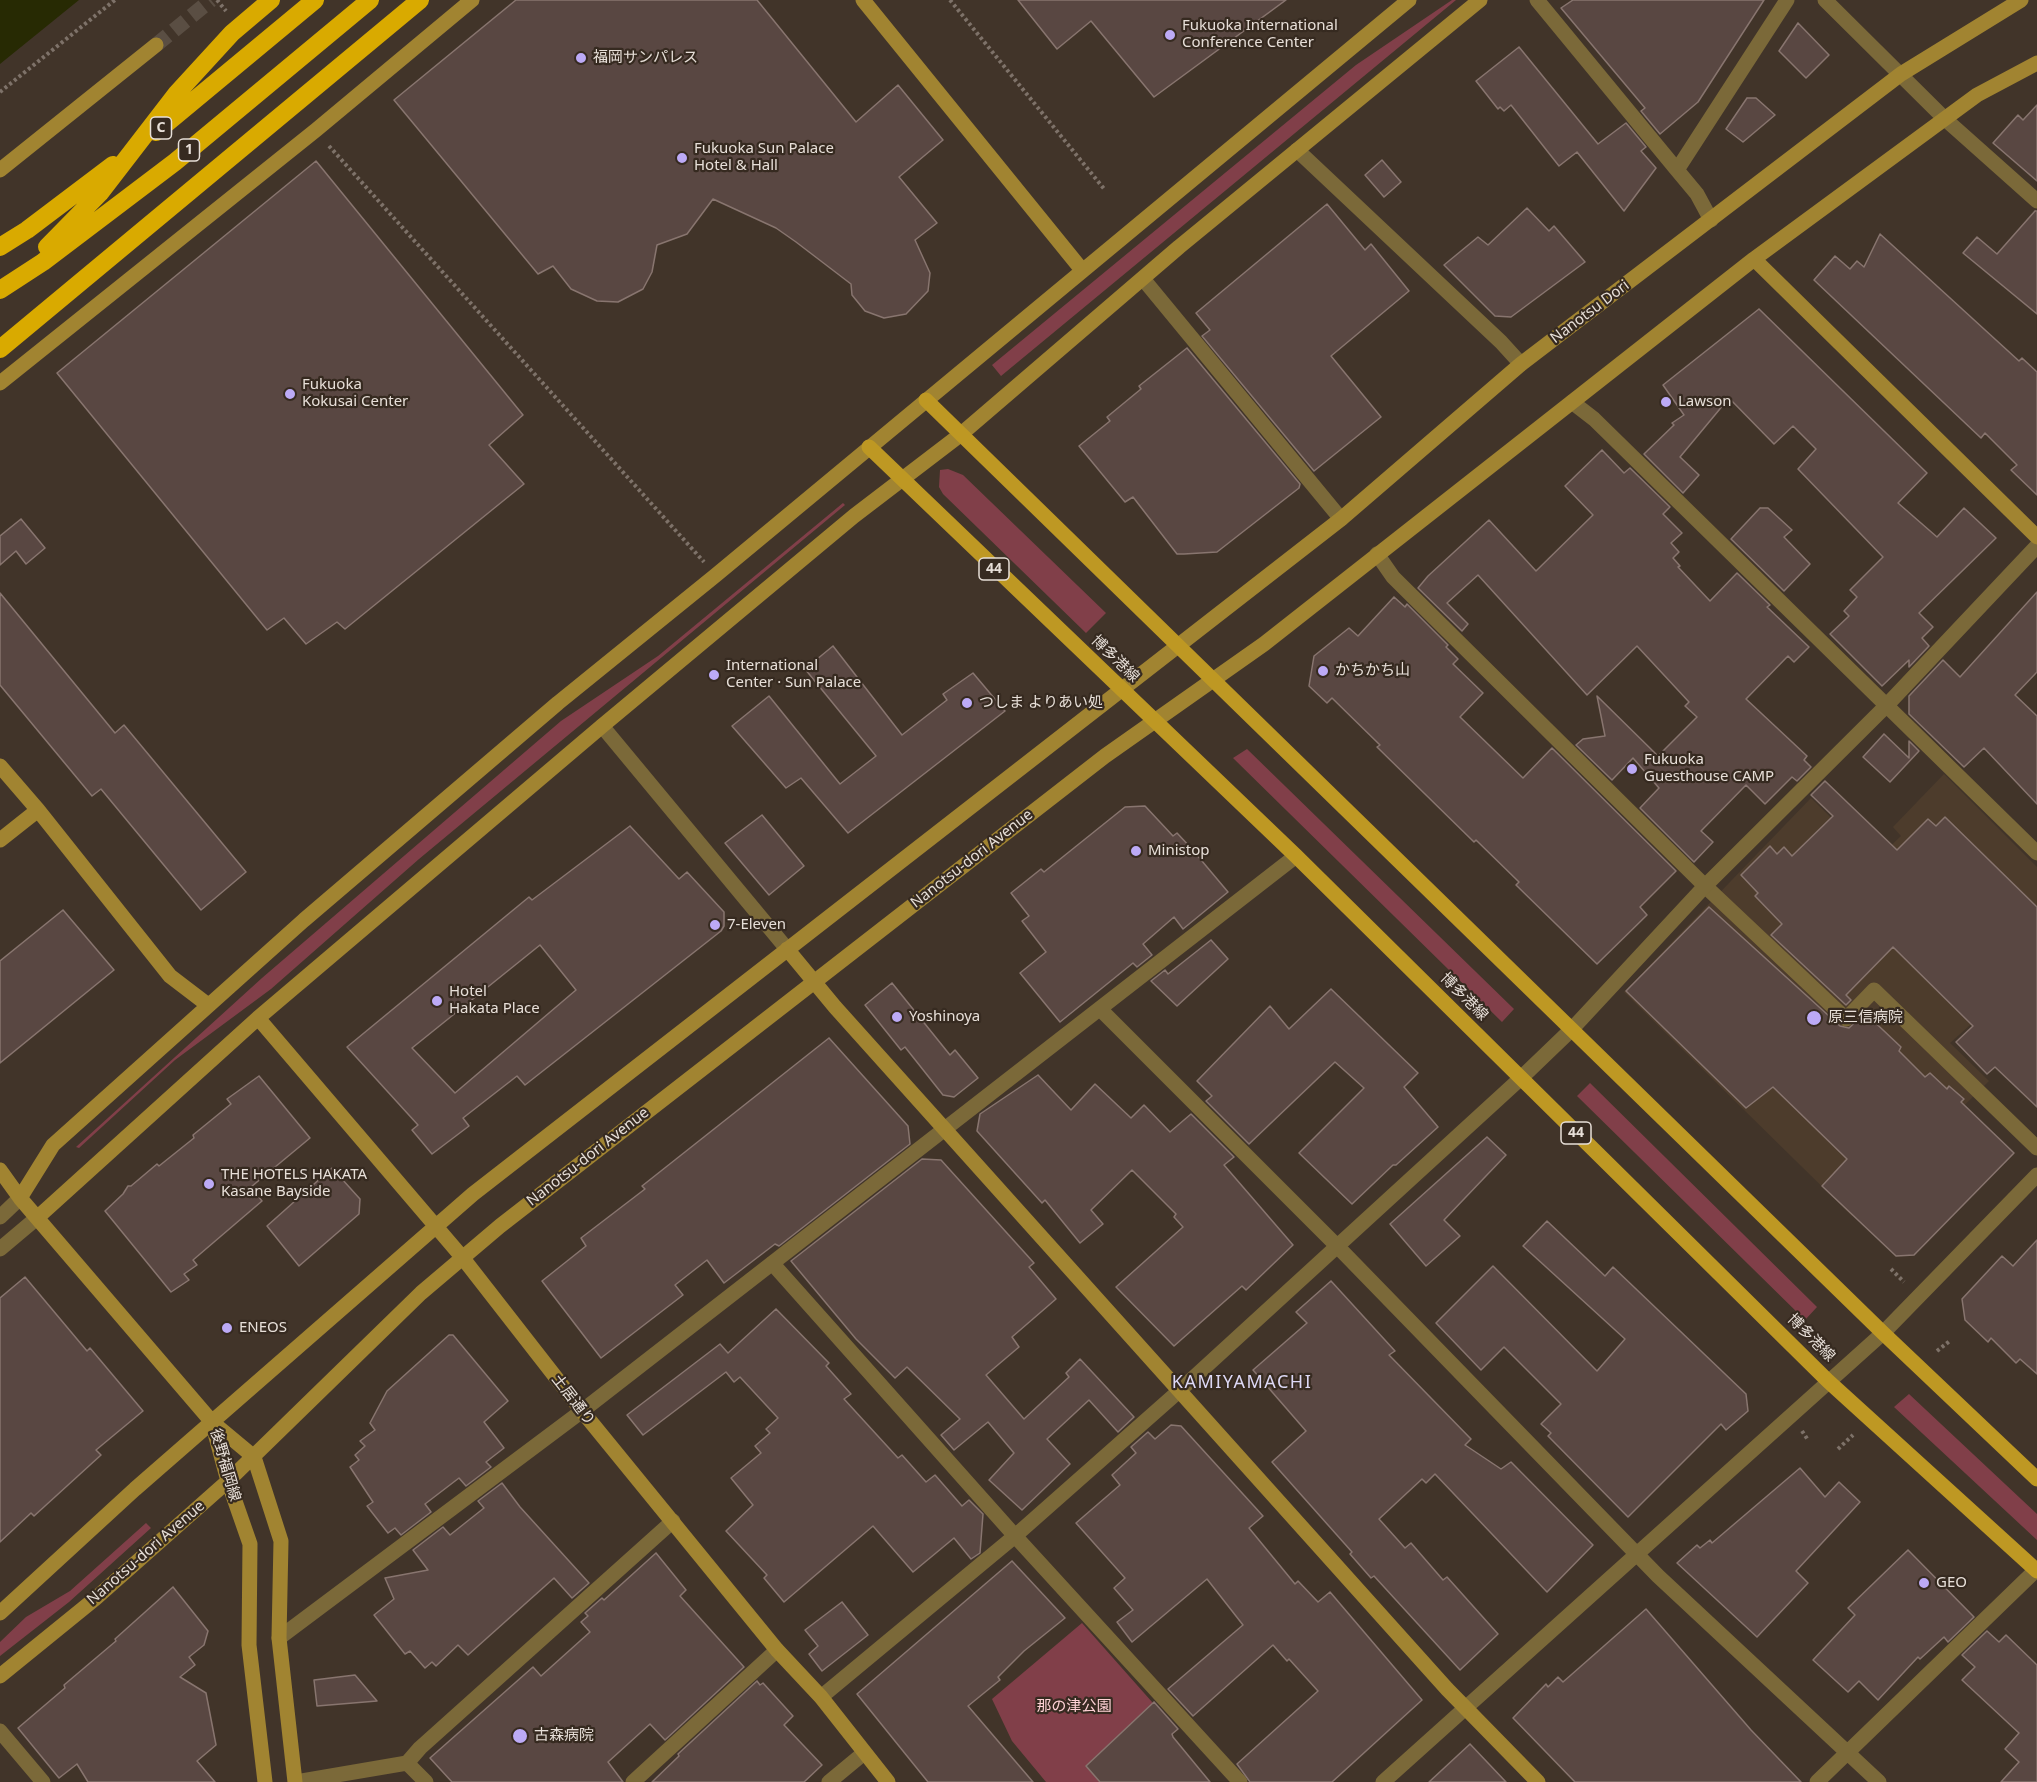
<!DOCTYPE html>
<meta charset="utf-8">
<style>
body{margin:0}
canvas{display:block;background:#413429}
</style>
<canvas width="2037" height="1782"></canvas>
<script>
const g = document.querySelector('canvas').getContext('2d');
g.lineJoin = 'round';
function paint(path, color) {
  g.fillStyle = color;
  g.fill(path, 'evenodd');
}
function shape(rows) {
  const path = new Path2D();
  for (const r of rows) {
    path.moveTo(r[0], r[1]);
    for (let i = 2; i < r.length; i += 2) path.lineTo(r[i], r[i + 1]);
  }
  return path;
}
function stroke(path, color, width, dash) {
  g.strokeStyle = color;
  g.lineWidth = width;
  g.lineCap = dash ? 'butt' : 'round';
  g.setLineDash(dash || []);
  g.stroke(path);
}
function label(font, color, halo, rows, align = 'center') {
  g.font = font + ' "Noto Sans","Noto Sans JP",sans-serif';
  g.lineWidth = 4.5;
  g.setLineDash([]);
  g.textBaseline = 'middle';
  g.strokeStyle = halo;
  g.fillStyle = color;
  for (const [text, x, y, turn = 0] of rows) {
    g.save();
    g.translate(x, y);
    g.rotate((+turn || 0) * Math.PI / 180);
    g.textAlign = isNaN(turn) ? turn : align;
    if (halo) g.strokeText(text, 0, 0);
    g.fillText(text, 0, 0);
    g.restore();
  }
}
paint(shape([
 [1944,774,2037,867,2037,965,1950,1043,1989,1081,1852,1216,1624,992,1811,798,1875,861,1901,836,1893,827]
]), '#4d3c2c');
paint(shape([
 [1452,0,1456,0,1001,376,992,365,1356,65],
 [948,469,963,475,1106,613,1086,633,943,494,939,487,940,470],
 [843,503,845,505,419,859,271,989,175,1060,79,1148,76,1147,262,978,561,721,658,656],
 [1247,749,1514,1009,1502,1022,1233,758],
 [1590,1083,1817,1307,1805,1320,1577,1096],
 [1909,1394,2037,1514,2037,1540,1894,1407],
 [146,1523,151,1528,69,1602,0,1656,0,1642,26,1617,70,1591],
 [1082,1623,1160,1711,1105,1782,1046,1782,1012,1741,992,1699]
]), '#813f49');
paint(shape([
 [0,0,79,0,0,64]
]), '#272a03');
const building = shape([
 [516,0,757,0,856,122,898,85,943,140,899,177,937,223,915,240,930,273,928,291,906,314,884,318,865,311,852,295,851,284,796,242,776,228,713,199,687,234,657,245,652,272,643,289,618,302,597,301,571,289,553,266,538,274,394,100,516,0],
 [1018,0,1286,0,1154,97,1091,21,1057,49,1018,0],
 [1573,0,1764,0,1698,102,1660,134,1641,111,1645,108,1561,8,1573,0],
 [1798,23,1829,55,1806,78,1779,51,1798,23],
 [1519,47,1598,144,1626,123,1646,147,1641,151,1656,168,1624,211,1577,152,1559,166,1511,105,1504,111,1500,107,1498,109,1476,81,1519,47],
 [1747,98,1756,98,1775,115,1743,142,1726,129,1747,98],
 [2037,105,2037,181,1993,143,2018,115,2023,120,2037,105],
 [1382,160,1401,182,1384,197,1365,175,1382,160],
 [316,161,523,415,489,445,524,484,345,629,337,622,306,644,284,618,267,630,57,373,316,161],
 [1327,204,1365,250,1371,244,1409,291,1331,356,1381,417,1314,471,1202,336,1210,330,1196,313,1327,204],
 [1527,208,1549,231,1554,226,1585,262,1511,317,1495,316,1444,265,1478,237,1488,245,1527,208],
 [2035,211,2037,211,2037,314,1963,253,1977,237,1997,254,2035,211],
 [1880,234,2019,361,2022,358,2037,372,2037,495,2011,470,2017,465,1985,433,1981,438,1814,280,1835,256,1850,269,1857,261,1864,267,1880,234],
 [1759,309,1927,473,1898,503,1937,537,1964,508,1996,538,1919,613,1933,627,1922,638,1929,646,1909,667,1909,660,1882,686,1830,634,1849,616,1844,611,1857,597,1850,590,1883,557,1798,469,1816,449,1793,426,1774,444,1729,398,1680,457,1699,475,1683,493,1644,454,1674,425,1672,423,1684,415,1663,385,1759,309],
 [1187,348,1300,484,1299,488,1217,552,1184,554,1177,554,1133,497,1125,502,1079,446,1110,421,1107,417,1141,389,1139,386,1187,348],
 [1602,450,1624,473,1630,468,1670,507,1663,514,1682,533,1671,543,1679,552,1673,558,1680,566,1678,567,1710,601,1737,573,1770,605,1767,607,1809,647,1794,662,1788,656,1746,699,1807,756,1804,760,1811,767,1797,781,1792,777,1765,804,1746,785,1701,831,1713,842,1694,862,1640,808,1659,788,1633,758,1612,780,1576,745,1583,739,1605,736,1597,696,1658,756,1697,717,1685,706,1689,702,1637,646,1587,695,1478,575,1447,603,1468,624,1462,631,1418,588,1428,576,1489,520,1536,571,1593,515,1565,486,1602,450],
 [1760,508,1768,508,1792,530,1784,537,1810,564,1784,591,1731,539,1760,508],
 [21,519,45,548,26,564,16,551,0,565,0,536,21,519],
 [2037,592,2037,672,2015,695,2037,716,2037,804,1984,748,1964,767,1909,714,1909,696,1943,660,1960,677,2037,592],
 [0,593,115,733,124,725,246,872,201,910,101,789,92,796,0,685,0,593],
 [1394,597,1405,607,1407,604,1448,645,1446,647,1458,659,1453,664,1483,693,1460,717,1523,778,1552,748,1676,871,1640,907,1647,915,1597,964,1516,885,1519,882,1476,840,1474,842,1377,747,1380,745,1332,698,1327,703,1309,686,1314,656,1349,628,1358,636,1394,597],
 [833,646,902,735,947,700,943,694,973,673,1005,711,848,833,801,778,786,788,732,726,769,696,840,784,876,756,805,669,833,646],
 [1884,734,1909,758,1909,741,1919,751,1890,782,1863,757,1884,734],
 [1825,781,1897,850,1928,819,1936,826,1945,817,2037,907,2037,1107,1995,1067,1987,1074,1956,1042,1973,1026,1893,947,1846,995,1851,1000,1846,1005,1771,935,1782,924,1755,896,1758,893,1741,875,1770,846,1777,854,1784,847,1792,856,1833,816,1811,795,1825,781],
 [1145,806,1173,836,1177,833,1191,848,1228,892,1183,929,1174,917,1143,944,1152,955,1137,967,1133,963,1060,1022,1020,973,1046,952,1022,921,1029,916,1011,893,1041,869,1044,872,1125,807,1145,806],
 [762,815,804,866,769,895,725,843,762,815],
 [630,826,679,879,687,872,724,912,724,926,721,931,525,1085,517,1076,463,1118,469,1126,432,1154,412,1130,418,1125,347,1047,529,897,532,900,630,826],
 [540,945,576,990,455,1093,412,1048,540,945],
 [1709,907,1840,1026,1849,1028,1865,1013,1901,1047,1899,1051,1925,1077,1930,1073,1947,1089,1949,1086,1964,1099,1961,1102,2014,1153,1914,1255,1896,1256,1822,1186,1847,1159,1773,1087,1746,1108,1626,991,1709,907],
 [63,910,114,970,0,1063,0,961,63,910],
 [1211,940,1228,959,1177,1006,1151,981,1165,970,1168,974,1211,940],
 [892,983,950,1055,955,1050,978,1078,954,1097,943,1095,905,1047,901,1050,865,1005,892,983],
 [1331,989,1418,1073,1404,1087,1438,1127,1396,1165,1393,1165,1352,1204,1299,1153,1364,1088,1335,1062,1249,1144,1206,1101,1212,1096,1197,1081,1270,1006,1289,1029,1331,989],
 [829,1038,908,1126,910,1144,779,1246,775,1244,724,1283,707,1260,675,1285,683,1295,601,1358,542,1281,586,1246,581,1238,645,1189,642,1186,829,1038],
 [1038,1075,1071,1110,1095,1084,1131,1118,1144,1105,1170,1132,1191,1114,1234,1157,1224,1165,1293,1245,1246,1290,1242,1286,1174,1346,1116,1287,1183,1227,1174,1217,1176,1214,1132,1170,1091,1210,1103,1224,1080,1243,1045,1200,1042,1203,977,1131,980,1114,1038,1075],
 [259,1076,310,1138,251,1187,262,1201,193,1260,197,1265,184,1274,189,1280,171,1292,105,1211,123,1194,128,1186,131,1186,157,1164,159,1166,194,1138,193,1135,231,1104,227,1099,259,1076],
 [1487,1137,1506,1155,1444,1220,1460,1236,1426,1266,1390,1224,1487,1137],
 [922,1159,941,1160,1034,1263,1029,1267,1056,1299,1012,1337,1019,1347,986,1375,1024,1419,1069,1377,1066,1373,1080,1359,1134,1417,1118,1432,1089,1400,1047,1439,1070,1464,1022,1510,989,1480,1014,1453,988,1422,954,1450,941,1435,960,1419,907,1367,895,1378,856,1339,791,1261,922,1159],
 [332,1168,360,1199,359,1214,299,1266,267,1226,332,1168],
 [1547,1221,1605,1276,1613,1267,1746,1394,1748,1411,1726,1430,1721,1424,1628,1517,1548,1436,1551,1433,1541,1424,1561,1404,1504,1347,1481,1370,1436,1323,1493,1266,1597,1371,1625,1339,1523,1246,1547,1221],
 [2037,1240,2037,1374,2020,1359,2016,1363,1991,1338,1988,1342,1965,1320,1962,1299,2002,1256,2013,1266,2037,1240],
 [25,1277,87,1351,90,1348,143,1411,96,1450,101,1455,34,1516,31,1513,0,1542,0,1298,25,1277],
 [1331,1281,1395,1351,1389,1355,1471,1439,1465,1445,1501,1469,1511,1462,1593,1545,1547,1592,1435,1474,1426,1483,1422,1479,1379,1519,1405,1548,1411,1543,1443,1580,1447,1577,1498,1634,1460,1670,1374,1576,1371,1578,1350,1554,1352,1552,1272,1462,1306,1431,1253,1370,1307,1323,1296,1312,1331,1281],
 [776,1309,829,1363,826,1366,851,1394,844,1399,898,1458,902,1455,926,1482,935,1475,962,1506,969,1500,983,1514,980,1553,971,1559,954,1538,913,1572,873,1526,784,1602,764,1578,767,1575,726,1531,753,1505,731,1478,761,1453,755,1446,770,1433,766,1429,778,1418,740,1377,734,1382,726,1372,643,1435,627,1415,720,1344,728,1353,776,1309],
 [449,1335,453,1335,508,1401,484,1422,504,1448,486,1462,491,1467,466,1486,459,1478,425,1504,431,1512,401,1535,395,1528,388,1533,367,1506,373,1502,350,1467,359,1460,355,1455,365,1446,360,1441,375,1430,370,1423,387,1391,449,1335],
 [1171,1425,1181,1426,1263,1516,1249,1528,1295,1584,1298,1581,1318,1602,1330,1592,1422,1700,1332,1782,1250,1782,1237,1764,1318,1691,1289,1659,1287,1661,1273,1645,1193,1716,1168,1689,1243,1625,1207,1579,1132,1642,1117,1622,1133,1610,1114,1588,1125,1578,1076,1523,1120,1485,1112,1475,1136,1453,1131,1447,1148,1432,1155,1439,1171,1425],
 [1800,1468,1825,1497,1839,1482,1860,1502,1796,1571,1808,1583,1757,1637,1677,1563,1697,1545,1700,1548,1710,1540,1712,1543,1800,1468],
 [502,1483,520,1507,589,1583,572,1598,554,1578,468,1655,458,1645,436,1666,432,1662,425,1668,410,1651,405,1654,374,1615,394,1599,385,1578,428,1570,413,1550,443,1527,450,1535,484,1508,478,1501,502,1483],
 [1908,1550,1974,1617,1948,1642,1944,1637,1920,1659,1918,1657,1878,1700,1859,1681,1848,1692,1813,1660,1855,1615,1848,1608,1908,1550],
 [656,1553,686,1590,680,1596,744,1667,665,1740,650,1724,608,1762,623,1782,452,1782,430,1758,533,1667,541,1676,590,1632,581,1622,588,1616,585,1613,602,1598,604,1600,656,1553],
 [1012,1561,1065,1618,1024,1651,998,1677,1000,1680,968,1706,1033,1782,928,1782,857,1694,1012,1561],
 [173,1587,208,1631,204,1645,189,1657,195,1665,180,1677,206,1693,216,1745,197,1761,215,1782,88,1782,77,1764,59,1778,18,1728,65,1688,64,1685,116,1641,115,1639,173,1587],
 [842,1602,868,1635,822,1671,809,1654,818,1646,805,1630,842,1602],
 [1646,1609,1751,1730,1801,1782,1575,1782,1513,1718,1546,1684,1548,1687,1558,1677,1563,1682,1646,1609],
 [1987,1631,1999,1642,2006,1635,2037,1665,2037,1782,2001,1782,2019,1762,2005,1749,2019,1733,1962,1680,1975,1667,1962,1655,1987,1631],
 [355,1675,377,1701,317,1706,314,1680,355,1675],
 [757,1681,760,1685,763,1683,793,1716,784,1725,822,1765,804,1782,652,1782,679,1756,678,1754,757,1681],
 [1154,1702,1178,1729,1172,1734,1173,1737,1210,1782,1100,1782,1086,1766,1154,1702],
 [1470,1744,1506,1782,1429,1782,1470,1744]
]);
paint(building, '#594742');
stroke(building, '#88756f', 1.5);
stroke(shape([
 [156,45,211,0]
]), '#5a4e43', 15, [15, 8]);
stroke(shape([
 [217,0,226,11],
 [950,0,1105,190],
 [0,92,115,0],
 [329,146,704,562],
 [1891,1269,1904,1282],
 [1937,1351,1951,1340],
 [1802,1431,1808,1440],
 [1838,1449,1853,1435]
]), '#7e7269', 4, [3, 3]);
stroke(shape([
 [1705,886,1846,1019,1874,990,2037,1148]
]), '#7b6939', 15);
stroke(shape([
 [1537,0,1677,170],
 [1825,0,1945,119,2037,201],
 [1297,150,1501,342,1521,364],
 [1711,220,1697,194,1677,170,1787,0],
 [1144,280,1341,519],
 [1572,402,1594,419,2037,853],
 [1377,554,1393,577,1705,886],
 [602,726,787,949],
 [1100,1009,1337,1246,1658,1576,1879,1782],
 [0,1217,20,1198],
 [0,1249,38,1217],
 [772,1263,1015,1536,1240,1782],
 [279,1638,582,1411,1296,856],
 [821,1697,1015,1536,1179,1391,1521,1078,1572,1029,1705,886,1886,706,2037,546],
 [0,1731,43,1782],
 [407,1763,426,1782],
 [296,1782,407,1763,420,1748,673,1521],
 [633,1782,777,1650],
 [829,1782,864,1753],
 [1383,1782,1883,1333,2037,1175],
 [1817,1782,2036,1570]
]), '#7b6939', 15);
stroke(shape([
 [863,0,1082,270],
 [0,170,156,45],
 [1754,259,2037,537],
 [0,383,316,130,472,0],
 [0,766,38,810,170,976,208,1005],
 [0,840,38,810],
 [787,949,835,1007,1447,1689,1538,1782],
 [258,1018,462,1257,582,1411,777,1650,821,1697,888,1782],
 [0,1170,20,1198,212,1422,254,1457,281,1541,279,1638,295,1782],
 [20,1198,53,1145,304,920,558,703,716,575,1409,0],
 [38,1217,258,1018,602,726,854,516,960,435,1179,247,1480,0],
 [212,1422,228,1481,250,1544,249,1645,265,1782],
 [0,1613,135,1489,473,1194,1341,519,1521,364,1901,74,2021,0],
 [0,1676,96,1598,228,1481,421,1293,500,1226,1105,756,1264,644,1754,259,1977,95,2037,63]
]), '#a18431', 15);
stroke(shape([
 [926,400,1883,1333,2037,1479],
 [869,447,1296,856,1828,1381,2037,1571]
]), '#be9823', 15);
stroke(shape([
 [156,132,315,0],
 [0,247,27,230,113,165],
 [47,247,100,193,177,93,232,33,271,0],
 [0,290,43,262,175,162,370,0],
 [0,349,420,0]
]), '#d9aa00', 18);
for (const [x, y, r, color] of [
 [1170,35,6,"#bcaaf6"],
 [581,58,6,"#bcaaf6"],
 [682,158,6,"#bcaaf6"],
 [290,394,6,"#bcaaf6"],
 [1666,402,6,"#bcaaf6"],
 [1323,671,6,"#bcaaf6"],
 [714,675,6,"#bcaaf6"],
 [967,703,6,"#bcaaf6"],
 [1632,769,6,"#bcaaf6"],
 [1136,851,6,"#bcaaf6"],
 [715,925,6,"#bcaaf6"],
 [437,1001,6,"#bcaaf6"],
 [897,1017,6,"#bcaaf6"],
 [1814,1018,8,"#bcaaf6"],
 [209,1184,6,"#bcaaf6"],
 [227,1328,6,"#bcaaf6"],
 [1924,1583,6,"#bcaaf6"],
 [520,1736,8,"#bcaaf6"]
]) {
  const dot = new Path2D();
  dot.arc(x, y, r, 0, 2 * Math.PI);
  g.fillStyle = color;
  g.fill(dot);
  stroke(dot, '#362a20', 2);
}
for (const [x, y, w] of [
 [161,128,21],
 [189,150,21],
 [994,569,30],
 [1576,1133,30]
]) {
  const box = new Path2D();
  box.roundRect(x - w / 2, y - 11, w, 22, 4.5);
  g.fillStyle = '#362a20';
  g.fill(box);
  stroke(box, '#e7dfd8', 1.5);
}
label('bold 14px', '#e7dfd8', null, [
 ["C",161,128],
 ["1",189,150],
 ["44",994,569],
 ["44",1576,1133]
]);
label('15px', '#e7dfd8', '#362a20', [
 ["Fukuoka International",1182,26],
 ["Conference Center",1182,43],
 ["福岡サンパレス",593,58],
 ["Fukuoka Sun Palace",694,149],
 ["Hotel & Hall",694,166],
 ["Fukuoka",302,385],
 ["Kokusai Center",302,402],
 ["Lawson",1678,402],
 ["International",726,666],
 ["Center · Sun Palace",726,683],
 ["かちかち山",1335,671],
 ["つしま よりあい処",979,703],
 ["Fukuoka",1644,760],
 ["Guesthouse CAMP",1644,777],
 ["Ministop",1148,851],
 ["7-Eleven",727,925],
 ["Hotel",449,992],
 ["Hakata Place",449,1009],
 ["Yoshinoya",909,1017],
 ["原三信病院",1828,1018],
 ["THE HOTELS HAKATA",221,1175],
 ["Kasane Bayside",221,1192],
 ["ENEOS",239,1328],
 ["GEO",1936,1583],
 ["古森病院",534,1736]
], 'left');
label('15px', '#e7dfd8', '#362a20', [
 ["Nanotsu Dori",1590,312,-37],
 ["博多港線",1115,659,44],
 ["Nanotsu-dori Avenue",972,859,-38],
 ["博多港線",1464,997,45],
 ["Nanotsu-dori Avenue",588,1157,-38],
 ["博多港線",1811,1338,45],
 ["土居通り",573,1400,52],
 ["後野福岡線",225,1465,74],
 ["Nanotsu-dori Avenue",146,1553,-41]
]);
label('15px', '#ffd2d6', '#362a20', [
 ["那の津公園",1074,1707]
]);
g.letterSpacing = '1.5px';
label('18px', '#ddd8f5', '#362a20', [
 ["KAMIYAMACHI",1242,1383]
]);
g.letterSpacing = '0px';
</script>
